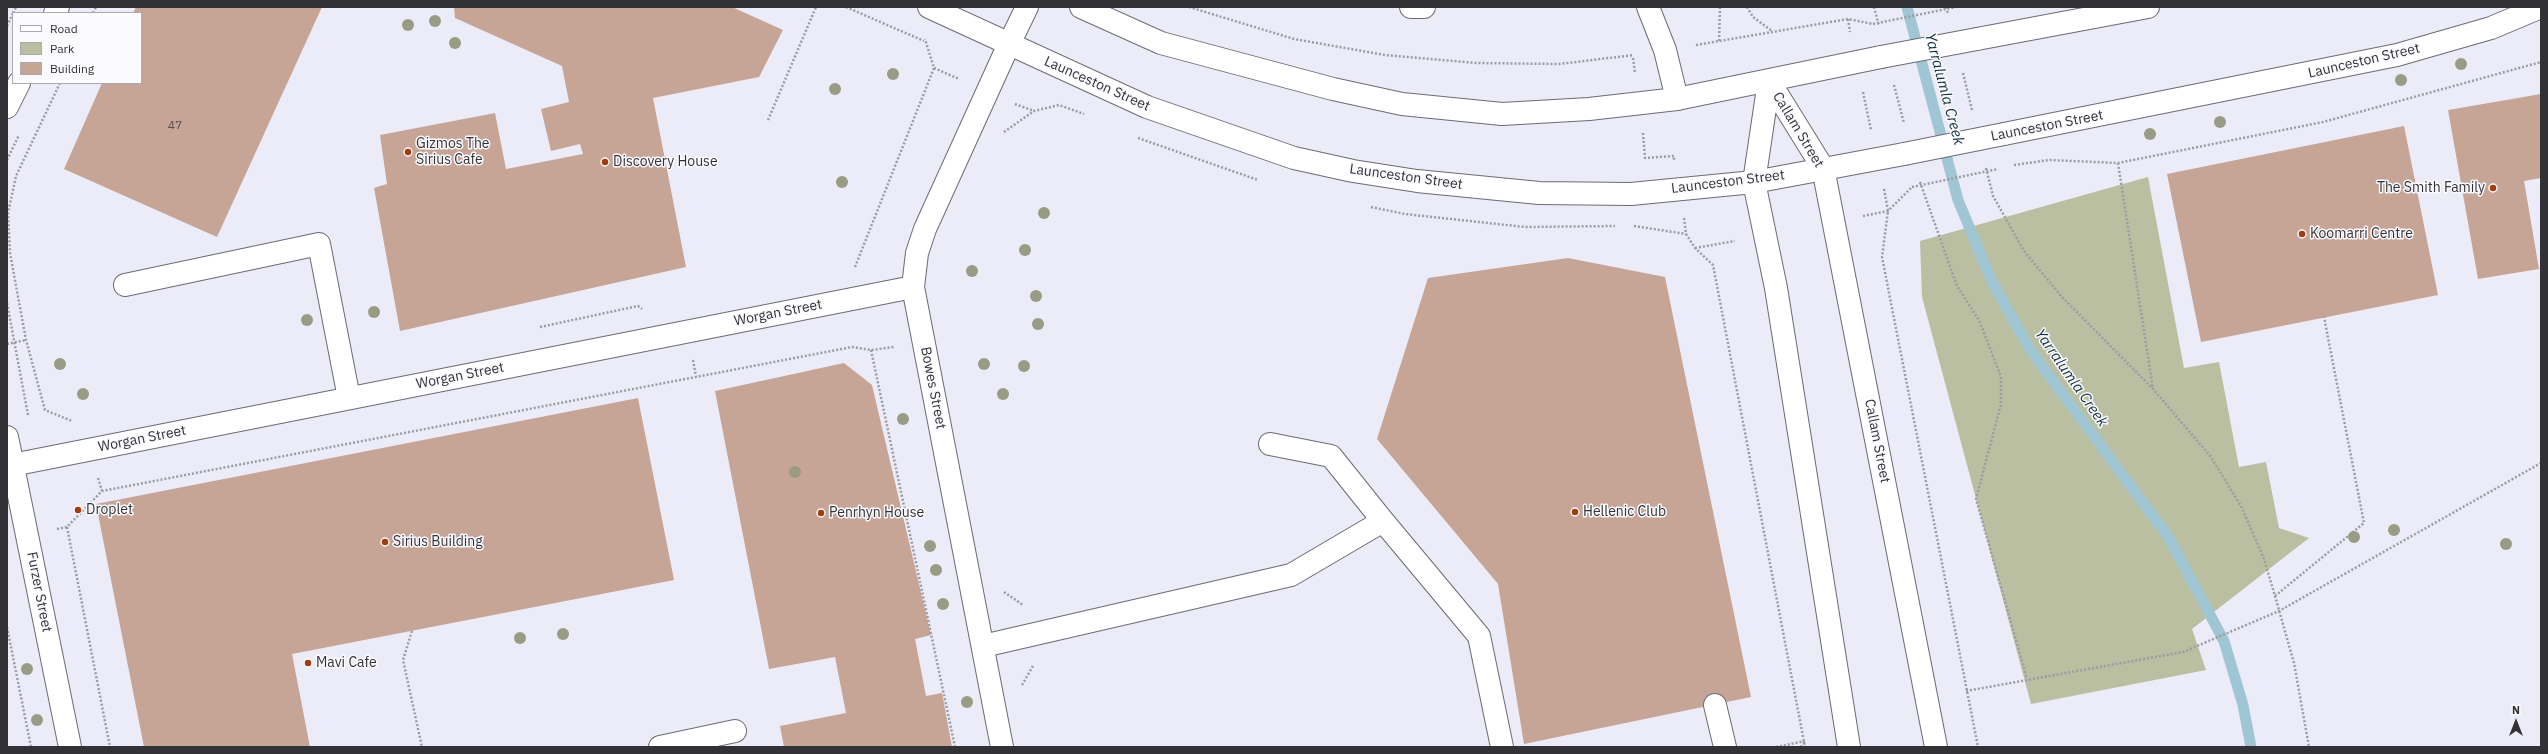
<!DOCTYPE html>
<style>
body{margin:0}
#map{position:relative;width:2548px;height:754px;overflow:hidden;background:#ececf8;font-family:"IBM Plex Sans",sans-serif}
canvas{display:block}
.frame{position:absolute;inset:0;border:8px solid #323236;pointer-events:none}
.legend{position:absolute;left:12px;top:12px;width:130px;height:72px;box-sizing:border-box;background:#fafaff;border:1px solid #aaaaaf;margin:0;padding:5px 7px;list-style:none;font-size:12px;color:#323236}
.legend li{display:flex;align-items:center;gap:8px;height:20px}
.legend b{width:20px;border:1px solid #aaaaaf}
.north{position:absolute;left:2496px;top:702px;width:40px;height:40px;-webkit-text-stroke:3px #fafaff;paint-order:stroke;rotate:0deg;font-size:11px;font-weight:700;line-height:16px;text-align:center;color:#323236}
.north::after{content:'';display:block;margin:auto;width:14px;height:18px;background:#323236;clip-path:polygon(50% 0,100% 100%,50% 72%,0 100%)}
</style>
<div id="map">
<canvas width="2548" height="754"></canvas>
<div class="frame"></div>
<ul class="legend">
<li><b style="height:5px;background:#fff"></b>Road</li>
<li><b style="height:11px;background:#bbbfa1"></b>Park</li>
<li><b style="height:11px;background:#c6a596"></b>Building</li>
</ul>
<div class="north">N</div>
</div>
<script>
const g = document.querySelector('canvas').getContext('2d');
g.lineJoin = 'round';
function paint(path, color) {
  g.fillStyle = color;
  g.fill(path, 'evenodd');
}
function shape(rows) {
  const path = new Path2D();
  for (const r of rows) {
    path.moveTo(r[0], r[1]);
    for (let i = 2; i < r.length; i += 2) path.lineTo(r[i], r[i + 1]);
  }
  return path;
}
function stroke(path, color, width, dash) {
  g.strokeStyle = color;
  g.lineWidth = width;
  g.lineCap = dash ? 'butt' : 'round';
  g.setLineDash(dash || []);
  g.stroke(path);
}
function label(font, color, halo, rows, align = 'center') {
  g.font = font + ' "IBM Plex Sans",sans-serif';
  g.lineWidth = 3;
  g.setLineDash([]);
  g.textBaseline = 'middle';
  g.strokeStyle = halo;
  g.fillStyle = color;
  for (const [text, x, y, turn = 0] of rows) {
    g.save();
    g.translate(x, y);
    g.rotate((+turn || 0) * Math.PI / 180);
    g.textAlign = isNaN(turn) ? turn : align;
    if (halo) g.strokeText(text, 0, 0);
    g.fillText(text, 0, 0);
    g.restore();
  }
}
paint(shape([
 [2148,177,2184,368,2219,362,2239,467,2266,462,2279,528,2309,538,2192,629,2206,670,2031,704,1922,297,1920,241]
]), '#bbbfa1');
stroke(shape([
 [1907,7,1958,200,1992,282,2031,351,2169,538,2224,641,2243,705,2251,747]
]), '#a0c6d3', 11);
paint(shape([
 [136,7,322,7,217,237,64,169,102,83,141,83,141,13,133,13],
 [454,7,732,7,783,30,759,77,653,98,686,267,400,331,374,188,387,184,380,135,495,113,506,169,583,154,580,144,551,151,541,109,569,102,562,66,455,18],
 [2541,94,2541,178,2524,181,2539,269,2478,279,2448,110],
 [2404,126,2438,295,2201,342,2167,174],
 [1568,258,1665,277,1751,697,1524,744,1498,584,1377,439,1428,278],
 [844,363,872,385,931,635,915,639,926,696,942,693,952,747,784,747,780,726,846,713,835,657,769,669,715,391],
 [638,398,674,580,292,654,310,747,144,747,96,504]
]), '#c6a596');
const service = shape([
 [1411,7,1424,7],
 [1648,7,1665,50,1677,99],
 [1769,81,1823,168],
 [1754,182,1769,81],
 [125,285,319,244,349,398],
 [1270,444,1331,456,1383,521],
 [983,646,1291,575,1383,521,1479,636,1502,747],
 [1715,705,1725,747],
 [660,747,735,731]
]);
const minor = shape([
 [55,13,58,7],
 [7,107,19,83],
 [1823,168,1936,747],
 [1754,182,1776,288,1849,747],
 [7,437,70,747],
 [7,466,913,287],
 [1002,747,913,287,917,253,925,229,1009,44]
]);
const secondary = shape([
 [929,7,1147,107,1294,158,1353,171,1417,181,1539,193,1631,194,1754,182,1904,154],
 [1081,7,1161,43,1333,89,1402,104,1502,114,1589,109,1677,99,1881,57],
 [1977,39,2148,7],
 [1009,44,1027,7],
 [2004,134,2397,55,2491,28,2541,7]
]);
stroke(service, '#6b6b75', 24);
stroke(minor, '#6b6b75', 24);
stroke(secondary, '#6b6b75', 24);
stroke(shape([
 [846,7,924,41],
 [1189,7,1294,39,1385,55,1476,63,1559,64,1634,55],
 [1747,7,1753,17,1772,31],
 [1874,7,1879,26],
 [1946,7,1948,13],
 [13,13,16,7],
 [93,13,96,7],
 [1848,19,1850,32],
 [7,26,13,13],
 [1719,41,1720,7],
 [1696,45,1848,19,1873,24],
 [1633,58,1635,73],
 [934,68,959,79],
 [1963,73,1972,110],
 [60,83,16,176,8,213,10,253,26,340,45,410,72,421],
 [1894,85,1904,123],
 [1863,92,1871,130],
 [1015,104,1034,111],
 [768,120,816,7],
 [1004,132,1034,111,1059,105,1084,114],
 [1643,133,1645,158,1674,156,1674,160],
 [1138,138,1258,180],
 [7,160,19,135],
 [2118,163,2153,389],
 [2014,165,2049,160,2118,163,2323,122,2541,62],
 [1986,168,1993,196,2024,251,2062,297,2153,389,2211,457,2242,508,2264,559,2275,596,2294,663,2309,747],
 [1920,182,1957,286,1980,322,2001,377,2001,404,1976,499,2027,679],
 [1884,189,1888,211,1882,257,1978,747],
 [1371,207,1405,214,1525,227,1615,226],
 [1863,216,1888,211,1912,187],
 [1684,218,1686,234,1695,248,1713,265,1805,747],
 [1634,226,1686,234],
 [1695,248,1735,241],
 [855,267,934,68,925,39],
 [7,303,28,415],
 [540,327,638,306,642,309],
 [7,344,26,340],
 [871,350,955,747],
 [693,360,696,377],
 [98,478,102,491],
 [67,527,110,747],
 [57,529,67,527,102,491,852,347,871,350,894,347],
 [1004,592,1023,605],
 [2275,596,2364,523,2324,317],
 [7,627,31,747],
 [412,631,403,660,422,747],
 [1022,685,1033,666],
 [1966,691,2183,652,2279,611,2541,463],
 [1776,747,1805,741],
 [1801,747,1804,742]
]), '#9b9ba3', 2.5, [2, 2]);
stroke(service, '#fff', 22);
stroke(minor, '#fff', 22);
stroke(secondary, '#fff', 22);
const secondaryBridge = shape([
 [1881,57,1977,39],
 [1904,154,2004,134]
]);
stroke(secondaryBridge, '#6b6b75', 24, []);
stroke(shape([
 [1873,24,1956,7],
 [1912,187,1998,169]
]), '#9b9ba3', 2.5, [2, 2]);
stroke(secondaryBridge, '#fff', 22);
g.fillStyle = '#999c84';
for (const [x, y] of [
 [435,21],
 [408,25],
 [455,43],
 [2461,64],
 [893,74],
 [2401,80],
 [835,89],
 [2220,122],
 [2150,134],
 [842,182],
 [1044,213],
 [1025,250],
 [972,271],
 [1036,296],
 [374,312],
 [307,320],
 [1038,324],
 [60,364],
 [984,364],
 [1024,366],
 [83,394],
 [1003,394],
 [903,419],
 [795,472],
 [2394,530],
 [2354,537],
 [2506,544],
 [930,546],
 [936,570],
 [943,604],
 [563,634],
 [520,638],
 [27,669],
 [967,702],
 [37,720]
]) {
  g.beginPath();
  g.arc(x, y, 6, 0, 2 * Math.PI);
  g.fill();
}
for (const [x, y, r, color] of [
 [408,152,4,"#a13d0e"],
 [605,162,4,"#a13d0e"],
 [2493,188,4,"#a13d0e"],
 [2302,234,4,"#a13d0e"],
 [78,510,4,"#a13d0e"],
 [1575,512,4,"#a13d0e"],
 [821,513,4,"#a13d0e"],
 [385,542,4,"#a13d0e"],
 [308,663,4,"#a13d0e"]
]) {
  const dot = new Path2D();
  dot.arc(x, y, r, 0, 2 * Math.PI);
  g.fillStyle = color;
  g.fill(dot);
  stroke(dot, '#fafaff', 1.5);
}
label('12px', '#574f4e', null, [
 ["47",175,126]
]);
label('14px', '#323236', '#fafaff', [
 ["Launceston Street",2364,61,-13],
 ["Launceston Street",1097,84,24],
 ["Launceston Street",2047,126,-11],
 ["Callam Street",1798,130,59],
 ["Launceston Street",1406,177,8],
 ["Launceston Street",1728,182,-7],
 ["Worgan Street",778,313,-11],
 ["Worgan Street",460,376,-11],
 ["Bowes Street",933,388,79],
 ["Worgan Street",142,439,-11],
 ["Callam Street",1877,441,79],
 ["Furzer Street",39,592,79]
]);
label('14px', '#323236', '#fafaff', [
 ["Gizmos The",416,144],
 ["Sirius Cafe",416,160],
 ["Discovery House",613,162],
 ["The Smith Family",2485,188,"right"],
 ["Koomarri Centre",2310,234],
 ["Droplet",86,510],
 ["Hellenic Club",1583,512],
 ["Penrhyn House",829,513],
 ["Sirius Building",393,542],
 ["Mavi Cafe",316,663]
], 'left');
label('italic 15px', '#0e323d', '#fafaff', [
 ["Yarralumla Creek",1944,89,75],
 ["Yarralumla Creek",2071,378,55]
]);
</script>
